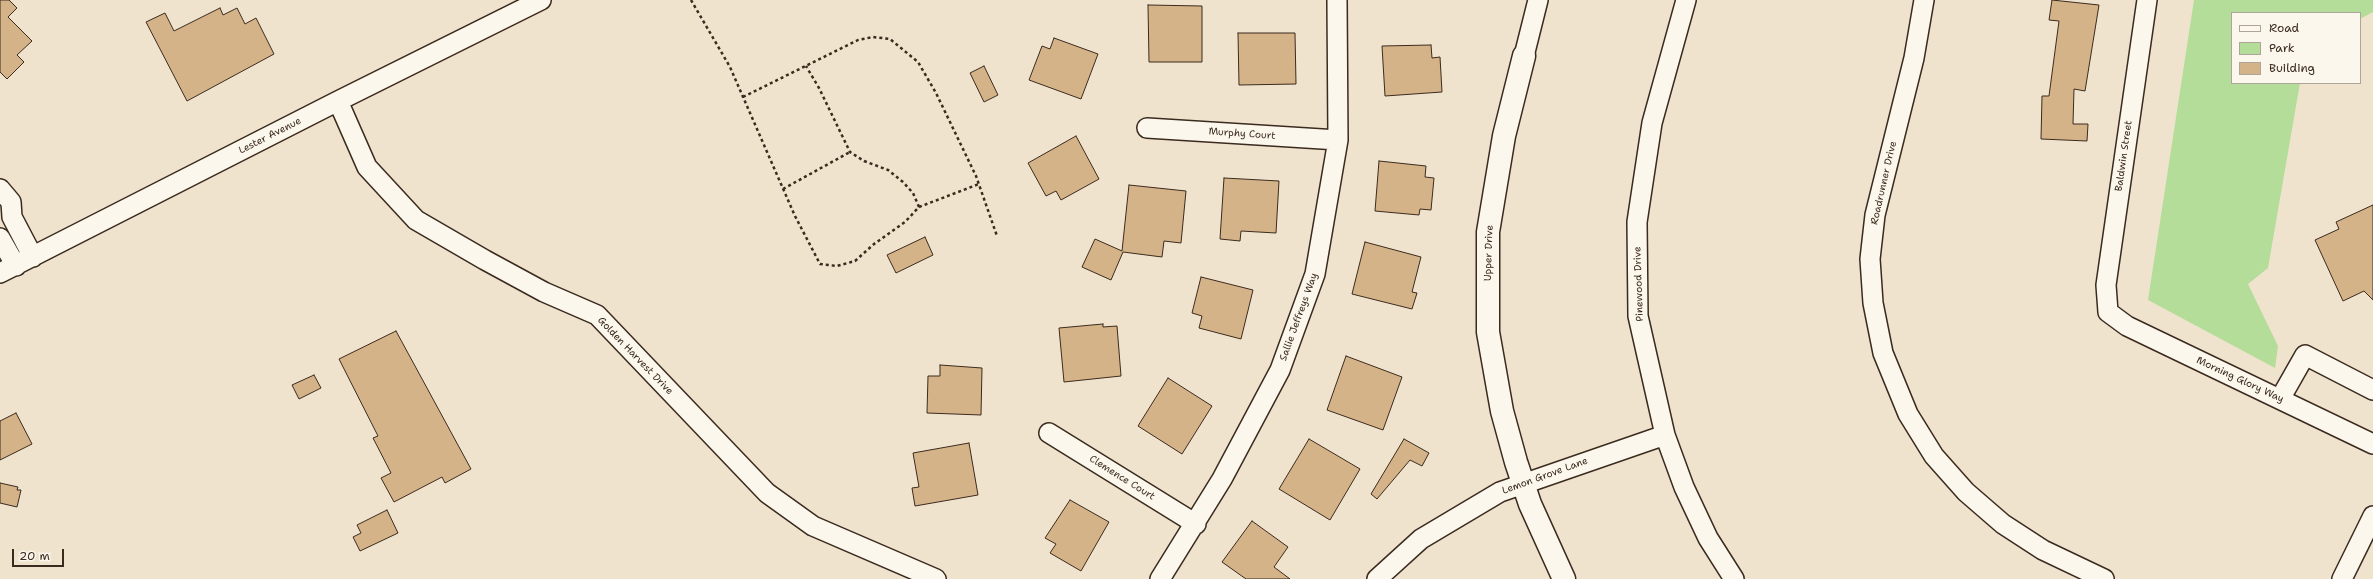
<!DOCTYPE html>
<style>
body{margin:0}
#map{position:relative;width:2373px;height:579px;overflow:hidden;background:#f0e3ce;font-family:"Shantell Sans",sans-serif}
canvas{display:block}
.legend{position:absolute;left:2231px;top:12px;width:130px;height:72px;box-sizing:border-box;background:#fbf7ec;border:1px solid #aea59a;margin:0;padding:5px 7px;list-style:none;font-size:12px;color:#3b2a1e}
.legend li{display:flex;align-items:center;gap:8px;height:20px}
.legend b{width:20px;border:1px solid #aea59a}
.scale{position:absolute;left:12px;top:549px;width:52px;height:18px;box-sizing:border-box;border:2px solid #3b2a1e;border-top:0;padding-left:5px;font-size:12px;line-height:14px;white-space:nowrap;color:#3b2a1e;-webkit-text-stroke:3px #fbf7ec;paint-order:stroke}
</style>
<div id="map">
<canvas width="2373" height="579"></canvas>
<ul class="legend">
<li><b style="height:5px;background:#fbf7ec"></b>Road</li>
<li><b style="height:11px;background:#b4dd9a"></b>Park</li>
<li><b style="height:11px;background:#d5b388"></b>Building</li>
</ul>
<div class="scale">20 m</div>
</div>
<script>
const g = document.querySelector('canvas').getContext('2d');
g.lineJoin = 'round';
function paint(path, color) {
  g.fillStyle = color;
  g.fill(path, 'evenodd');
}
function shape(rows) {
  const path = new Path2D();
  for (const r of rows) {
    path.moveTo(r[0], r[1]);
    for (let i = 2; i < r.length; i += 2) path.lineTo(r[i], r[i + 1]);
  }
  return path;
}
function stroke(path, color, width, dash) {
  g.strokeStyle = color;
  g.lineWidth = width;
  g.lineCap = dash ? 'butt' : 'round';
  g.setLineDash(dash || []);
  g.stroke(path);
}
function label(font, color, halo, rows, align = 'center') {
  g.font = font + ' "Shantell Sans",sans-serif';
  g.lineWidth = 4;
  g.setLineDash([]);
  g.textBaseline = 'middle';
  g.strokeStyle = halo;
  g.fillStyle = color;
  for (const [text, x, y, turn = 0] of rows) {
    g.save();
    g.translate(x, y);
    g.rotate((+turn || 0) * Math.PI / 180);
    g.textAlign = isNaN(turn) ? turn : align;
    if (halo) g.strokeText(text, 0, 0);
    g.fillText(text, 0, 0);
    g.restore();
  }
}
paint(shape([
 [2194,0,2373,0,2373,12,2360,19,2360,13,2232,13,2232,83,2300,83,2268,268,2248,284,2278,346,2275,368,2148,300]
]), '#b4dd9a');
const building = shape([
 [0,0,9,0,17,8,8,17,32,41,17,55,24,62,7,79,0,72,0,0],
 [2052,0,2099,5,2085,91,2074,89,2073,124,2088,124,2087,141,2041,139,2042,96,2049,96,2059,21,2049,20,2052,0],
 [1148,5,1202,6,1202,62,1149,62,1148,5],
 [220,8,223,15,237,8,245,24,256,18,274,54,187,101,146,22,165,13,174,31,220,8],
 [1238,33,1295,33,1296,84,1239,85,1238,33],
 [1054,38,1098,54,1081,99,1029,80,1042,46,1050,49,1054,38],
 [1431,45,1432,58,1440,57,1442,92,1385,96,1382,46,1431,45],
 [984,66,998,95,984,102,970,73,984,66],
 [1076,136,1099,179,1061,200,1056,191,1046,196,1028,163,1076,136],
 [1379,161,1426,166,1425,177,1434,178,1431,210,1420,209,1419,215,1375,211,1379,161],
 [1224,178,1279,181,1276,233,1241,231,1240,241,1220,239,1224,178],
 [1129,185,1186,191,1181,243,1164,241,1162,257,1123,252,1111,280,1082,267,1095,239,1122,251,1129,185],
 [2373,205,2373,300,2364,291,2343,301,2315,240,2339,229,2336,222,2373,205],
 [925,237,933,255,896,273,887,255,925,237],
 [1365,242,1421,257,1412,292,1417,293,1412,309,1352,294,1365,242],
 [1201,277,1253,290,1241,339,1199,328,1202,316,1192,313,1201,277],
 [1103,324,1103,327,1117,326,1121,376,1064,382,1059,328,1103,324],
 [396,331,471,469,445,483,442,477,394,502,381,478,391,473,373,438,378,436,339,359,396,331],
 [1346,356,1402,377,1383,430,1327,410,1346,356],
 [940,365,982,368,981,415,927,413,928,376,940,376,940,365],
 [314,375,321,388,299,399,292,385,314,375],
 [1168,378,1212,406,1182,454,1138,426,1168,378],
 [16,413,32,444,0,460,0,421,16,413],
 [1309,439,1360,469,1330,520,1279,489,1309,439],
 [1404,439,1429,453,1422,466,1410,460,1377,499,1371,494,1404,439],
 [969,443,978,495,915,506,912,488,919,487,913,453,969,443],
 [0,483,18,487,17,490,21,490,17,507,0,503,0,483],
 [1070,500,1109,522,1081,571,1050,553,1056,544,1045,538,1070,500],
 [387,510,398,533,360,551,353,537,361,533,357,525,387,510],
 [1252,521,1288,547,1274,567,1290,579,1246,579,1222,562,1252,521]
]);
paint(building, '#d5b388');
stroke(building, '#3b2a1e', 1);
const minor = shape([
 [1686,0,1652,123,1637,222,1638,316,1665,435,1684,487,1708,538,1734,579],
 [1924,0,1914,58,1875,215,1870,259,1873,303,1883,353,1908,414,1934,456,1966,492,2003,524,2043,550,2104,579],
 [2147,0,2106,285,2108,312,2127,326,2373,444],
 [1524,56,1538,0],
 [338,101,367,167,416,220,485,260,544,292,597,315,767,493,813,526,936,579],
 [1147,128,1338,140],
 [0,189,11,202,12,217,33,257],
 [0,238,16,266],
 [0,273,338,101,541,0],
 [2280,399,2305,355,2373,390],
 [1049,433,1196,524],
 [1160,579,1222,479,1280,370,1315,274,1338,140,1337,0],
 [1377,579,1421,539,1500,492,1665,435],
 [2342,579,2373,516]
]);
const major = shape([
 [1524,56,1504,136,1488,232,1488,332,1502,411,1516,462,1530,504,1564,579]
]);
stroke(minor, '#3b2a1e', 22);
stroke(major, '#3b2a1e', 25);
stroke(shape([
 [691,0,730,67,795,216,820,264,837,266,855,261,874,244,905,222,919,207,913,193,903,182,888,170,864,161,850,152,819,88,806,66],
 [743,97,858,40,873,37,890,39,918,62,936,93,976,176,997,236],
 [783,189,850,152],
 [919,207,979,184]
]), '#3b2a1e', 2.5, [3, 3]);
stroke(minor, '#fbf7ec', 19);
stroke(major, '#fbf7ec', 22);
label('10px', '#3b2a1e', '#fbf7ec', [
 ["Murphy Court",1242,134,4],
 ["Lester Avenue",270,136,-27],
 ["Baldwin Street",2124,156,-82],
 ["Roadrunner Drive",1884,183,-77],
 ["Upper Drive",1489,253,-88],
 ["Pinewood Drive",1639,284,-92],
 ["Sallie Jeffreys Way",1299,317,-70],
 ["Golden Harvest Drive",635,356,46],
 ["Morning Glory Way",2240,380,25],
 ["Lemon Grove Lane",1545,476,-20],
 ["Clemence Court",1122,478,32]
]);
</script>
